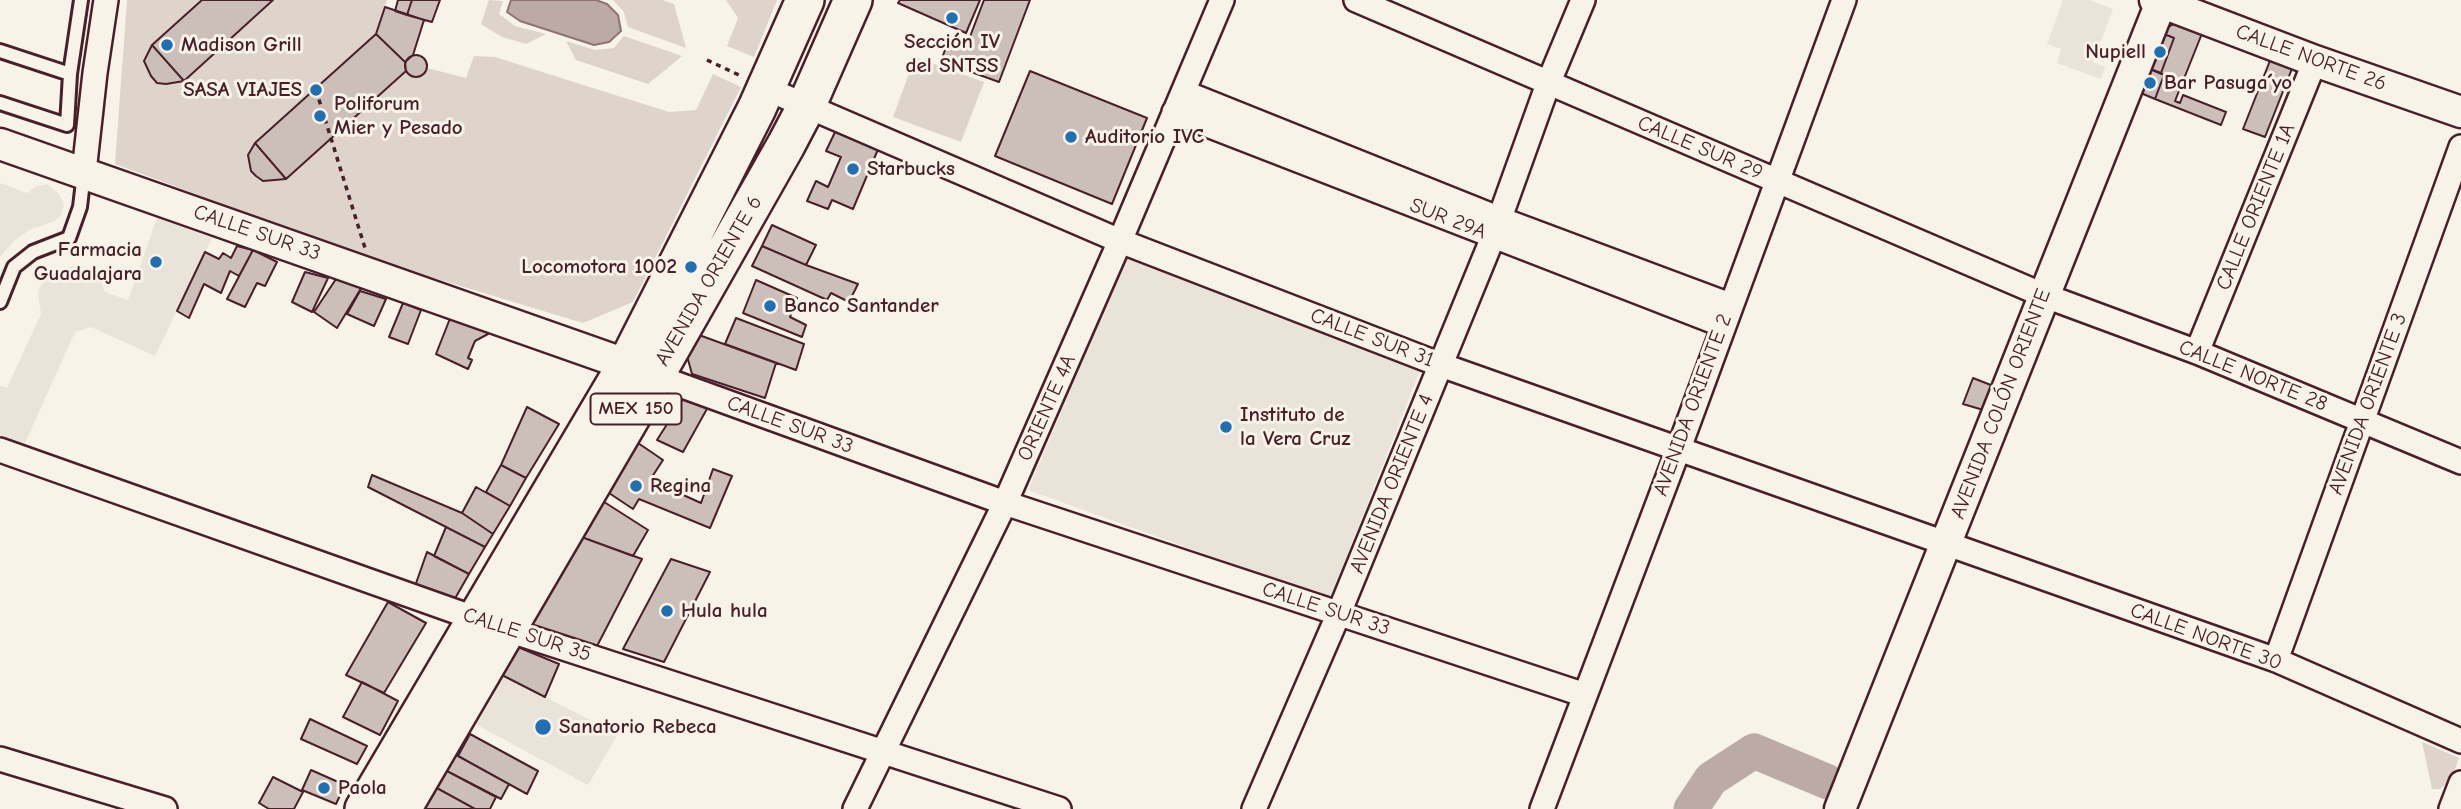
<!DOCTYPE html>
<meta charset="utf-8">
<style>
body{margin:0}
canvas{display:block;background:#f7f3e8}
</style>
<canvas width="2461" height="809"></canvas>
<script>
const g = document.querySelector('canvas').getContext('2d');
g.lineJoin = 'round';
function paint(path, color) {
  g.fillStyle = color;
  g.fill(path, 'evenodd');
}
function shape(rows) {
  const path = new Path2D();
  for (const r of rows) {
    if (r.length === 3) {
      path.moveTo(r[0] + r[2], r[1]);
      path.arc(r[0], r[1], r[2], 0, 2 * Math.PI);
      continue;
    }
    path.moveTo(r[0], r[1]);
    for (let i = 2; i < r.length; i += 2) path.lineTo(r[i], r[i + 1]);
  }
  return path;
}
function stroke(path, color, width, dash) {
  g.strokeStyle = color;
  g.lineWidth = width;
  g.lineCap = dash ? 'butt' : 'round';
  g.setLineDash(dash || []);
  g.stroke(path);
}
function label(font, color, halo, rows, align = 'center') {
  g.font = font + ' "Comic Neue",sans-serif';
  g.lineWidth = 6;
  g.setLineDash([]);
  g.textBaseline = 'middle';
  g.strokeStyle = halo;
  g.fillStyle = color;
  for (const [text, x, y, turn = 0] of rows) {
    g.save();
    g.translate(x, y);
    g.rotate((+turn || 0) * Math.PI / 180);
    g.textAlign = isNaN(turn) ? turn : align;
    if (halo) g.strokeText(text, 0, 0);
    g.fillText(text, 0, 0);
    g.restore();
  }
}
paint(shape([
 [2063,0,2090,0,2113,9,2093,62,2105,67,2101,79,2057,63,2061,49,2047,44],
 [0,183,27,193,35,187,47,184,59,194,64,206,61,215,55,221,29,230,14,241,0,257],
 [157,218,212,238,155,356,91,327,75,332,25,443,0,435,0,386,7,388,41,314,38,294,39,288,48,276,57,271,74,266,82,266,99,275,105,292,128,300],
 [1128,255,1422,365,1330,599,1028,490],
 [498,673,618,734,588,785,470,721]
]), '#eae3da');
paint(shape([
 [127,0,202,0,152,45,147,53,144,62,151,76,157,83,166,84,184,81,273,0,387,0,376,34,251,148,248,155,251,171,263,181,286,179,406,71,415,77,420,76,427,68,466,78,474,56,495,57,669,112,696,110,713,74,741,87,633,302,583,323,368,258,115,164],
 [489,0,503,1,499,14,515,26,546,34,526,44,502,37,481,24],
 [613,0,662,0,674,4,686,48,628,27,624,12],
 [726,0,777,0,754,57,727,46,738,18],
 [624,36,682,56,648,84,576,60,566,41,595,50,614,48],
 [915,57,984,82,961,142,893,117],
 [2422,742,2459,758,2451,780,2440,789,2432,789]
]), '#ded4cc');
const water = shape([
 [511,0,596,0,607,4,618,15,621,31,609,42,594,45,520,21,507,12,511,0]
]);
paint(water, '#bcaaa7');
stroke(water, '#8e7275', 2);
stroke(shape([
 [1691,809,1711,779,1754,751,1828,782]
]), '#bcaaa7', 35);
const building = shape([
 [202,0,273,0,184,81,152,45,202,0],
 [398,0,412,0,407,15,395,11,398,0],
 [412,0,440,0,432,22,407,15,412,0],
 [900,0,980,0,966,33,898,3,900,0],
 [984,0,1030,0,999,82,941,61,950,36,968,42,984,0],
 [385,7,424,20,413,55,405,62,376,34,385,7],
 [2179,21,2203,31,2175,101,2180,103,2183,95,2226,112,2221,125,2155,99,2164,75,2161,73,2174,38,2159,32,2179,21],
 [2159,32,2174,38,2161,73,2145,67,2159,32],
 [376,34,405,62,406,71,286,179,255,143,376,34],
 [152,45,184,81,166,84,157,83,151,76,144,61,152,45],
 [2273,53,2295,61,2265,137,2243,129,2273,53],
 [416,66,11],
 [2145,67,2164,75,2155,99,2136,91,2145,67],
 [1030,71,1147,118,1112,204,995,156,1030,71],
 [836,130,879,147,853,209,832,200,828,209,807,201,816,181,828,187,841,157,826,151,836,130],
 [255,143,286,179,263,181,256,176,251,171,248,155,255,143],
 [772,225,816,245,806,265,762,246,772,225],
 [237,246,253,250,239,276,230,271,221,293,204,284,189,318,177,311,205,252,219,259,223,253,231,258,237,246],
 [762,246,806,265,858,284,849,302,831,293,827,300,752,266,762,246],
 [253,250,277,262,265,286,257,283,245,307,227,299,253,250],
 [305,272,328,278,312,312,292,302,305,272],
 [338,276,363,285,337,328,314,312,338,276],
 [756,280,797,298,790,317,806,325,802,337,743,313,756,280],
 [360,291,386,299,374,326,347,314,360,291],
 [403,303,421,310,408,344,389,337,403,303],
 [451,316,487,329,488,334,475,341,468,358,472,360,468,369,436,354,451,316],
 [736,318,804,344,796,370,725,344,736,318],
 [699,335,776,363,765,398,692,374,687,356,699,335],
 [1973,378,2006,391,1997,414,1963,404,1973,378],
 [683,399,708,407,683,452,657,440,683,399],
 [527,407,559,424,526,478,501,465,527,407],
 [638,443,663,460,650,480,701,503,713,469,732,476,710,528,639,499,633,509,606,491,638,443],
 [501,465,526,478,510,506,486,492,501,465],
 [372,475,462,513,493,534,485,547,368,487,372,475],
 [476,487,510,506,493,534,462,513,476,487],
 [601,500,648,530,633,556,576,535,601,500],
 [446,527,485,547,469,574,434,556,446,527],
 [576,535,642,559,596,648,523,622,576,535],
 [427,552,469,574,453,602,414,589,427,552],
 [671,559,710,572,664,662,623,649,671,559],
 [388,602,426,623,384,693,346,675,388,602],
 [513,645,559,664,545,697,498,673,513,645],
 [362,682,398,701,380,735,343,717,362,682],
 [310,719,367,746,357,764,301,739,310,719],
 [470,734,538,771,527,794,458,756,470,734],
 [455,754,509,784,501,799,445,770,455,754],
 [311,770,345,785,336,804,302,790,311,770],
 [445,770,496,797,490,809,475,809,435,787,445,770],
 [273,777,303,792,294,809,269,809,259,803,273,777],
 [435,787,475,809,426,809,423,807,435,787]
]);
paint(building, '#ccbfb9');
stroke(building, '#4a1f2b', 2);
const service = shape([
 [0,51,70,74],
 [0,103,67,125,70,74,81,0],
 [0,302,14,267,33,252,69,238,80,207,84,173]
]);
const minor = shape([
 [1356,0,2043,295,2197,352,2461,462],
 [765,88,1120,241,1441,365,2276,660,2461,741],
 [1183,92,1500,219,1730,305],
 [1174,112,1723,325],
 [84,172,95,73,106,0],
 [2197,352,2315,61],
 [655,376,1005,503,1585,695],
 [0,450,505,629,1059,809],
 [2276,660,2461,147],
 [0,759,165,809],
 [855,809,1005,503,1120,241,1222,0],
 [1254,809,1339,613,1493,237,1548,84,1583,0],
 [1542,809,1679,448,1844,0],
 [2451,809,2461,783]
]);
const tertiary = shape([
 [2155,0,2315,61,2461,112],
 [0,144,645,371],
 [1840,809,2162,0]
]);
const primary = shape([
 [364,809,627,364,757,108,805,0],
 [402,809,655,376,786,145,806,107,853,0]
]);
stroke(service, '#4a1f2b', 18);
stroke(minor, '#4a1f2b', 28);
stroke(tertiary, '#4a1f2b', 35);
stroke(primary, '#4a1f2b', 42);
stroke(shape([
 [707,60,741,76],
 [316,90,365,248]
]), '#4a1f2b', 3.5, [5, 5]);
stroke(service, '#f7f3e8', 12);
stroke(minor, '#f7f3e8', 23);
stroke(tertiary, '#f7f3e8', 30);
stroke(primary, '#f7f3e8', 37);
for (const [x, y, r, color] of [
 [952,18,7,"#1f6fb2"],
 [167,45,7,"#1f6fb2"],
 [2160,52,7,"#1f6fb2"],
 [2150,83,7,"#1f6fb2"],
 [316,90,7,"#1f6fb2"],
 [320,116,7,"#1f6fb2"],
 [1071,137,7,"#1f6fb2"],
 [853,169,7,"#1f6fb2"],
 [156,262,7,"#1f6fb2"],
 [691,267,7,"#1f6fb2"],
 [770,306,7,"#1f6fb2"],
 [1226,427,7,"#1f6fb2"],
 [636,486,7,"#1f6fb2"],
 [667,611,7,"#1f6fb2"],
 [543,727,9,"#1f6fb2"],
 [324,788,7,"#1f6fb2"]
]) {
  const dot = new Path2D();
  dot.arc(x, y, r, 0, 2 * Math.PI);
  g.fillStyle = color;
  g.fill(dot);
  stroke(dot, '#f7f3e8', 2.5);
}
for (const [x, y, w] of [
 [636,409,91]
]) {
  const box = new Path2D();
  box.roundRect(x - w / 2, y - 15.5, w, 31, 5);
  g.fillStyle = '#f7f3e8';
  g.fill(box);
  stroke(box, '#4a1f2b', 2);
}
label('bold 19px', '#4a1f2b', null, [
 ["MEX 150",636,409]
]);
label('bold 21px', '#4a1f2b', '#f7f3e8', [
 ["Sección IV",952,42,"center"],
 ["del SNTSS",952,66,"center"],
 ["Madison Grill",181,45],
 ["Nupiell",2146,52,"right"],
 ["Bar Pasuga´yo",2164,83],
 ["SASA VIAJES",302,90,"right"],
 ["Poliforum",334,104],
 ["Mier y Pesado",334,128],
 ["Auditorio IVC",1085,137],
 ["Starbucks",867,169],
 ["Farmacia",142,250,"right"],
 ["Guadalajara",142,274,"right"],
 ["Locomotora 1002",677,267,"right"],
 ["Banco Santander",784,306],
 ["Instituto de",1240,415],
 ["la Vera Cruz",1240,439],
 ["Regina",650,486],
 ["Hula hula",681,611],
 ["Sanatorio Rebeca",559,727],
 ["Paola",338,788]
], 'left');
label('21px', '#4a1f2b', '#f7f3e8', [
 ["CALLE NORTE 26",2311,58,20],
 ["CALLE SUR 29",1700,148,23],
 ["CALLE ORIENTE 1A",2256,207,-68],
 ["SUR 29A",1448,219,21],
 ["CALLE SUR 33",257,233,19],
 ["AVENIDA ORIENTE 6",709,281,-60],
 ["CALLE SUR 31",1372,338,21],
 ["CALLE NORTE 28",2253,376,22],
 ["AVENIDA COLÓN ORIENTE",2001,404,-69],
 ["AVENIDA ORIENTE 3",2368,404,-70],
 ["AVENIDA ORIENTE 2",1693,405,-70],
 ["ORIENTE 4A",1047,408,-66],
 ["CALLE SUR 33",790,425,20],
 ["AVENIDA ORIENTE 4",1392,484,-68],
 ["CALLE SUR 33",1326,609,18],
 ["CALLE SUR 35",527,635,18],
 ["CALLE NORTE 30",2206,637,20]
]);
</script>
